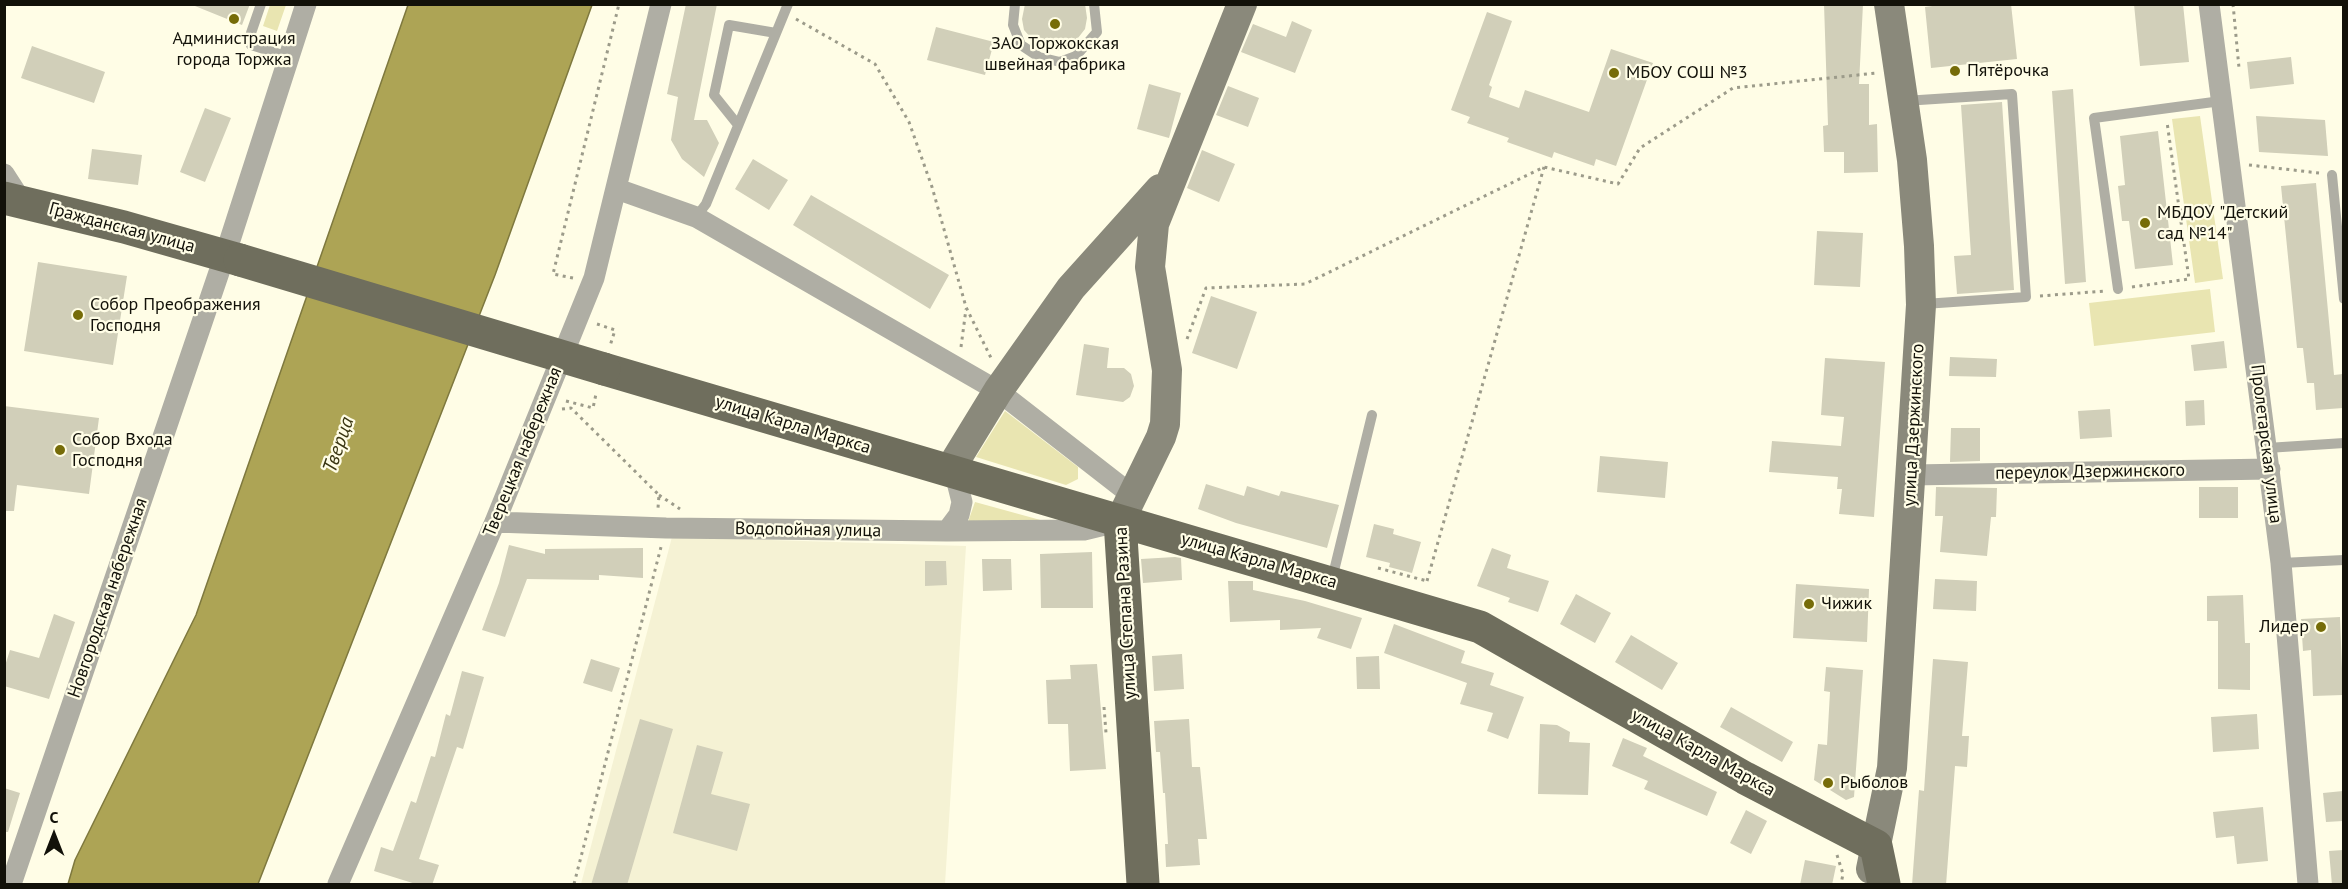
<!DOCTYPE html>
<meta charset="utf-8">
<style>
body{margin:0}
#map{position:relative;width:2348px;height:889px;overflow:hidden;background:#fffde6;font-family:"PT Sans",sans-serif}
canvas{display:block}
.frame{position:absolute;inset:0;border:6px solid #121109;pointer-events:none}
.north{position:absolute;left:24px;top:805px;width:60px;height:60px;-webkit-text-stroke:4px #fffde6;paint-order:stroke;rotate:0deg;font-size:16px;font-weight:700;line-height:24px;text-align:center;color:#121109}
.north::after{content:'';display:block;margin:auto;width:21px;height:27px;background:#121109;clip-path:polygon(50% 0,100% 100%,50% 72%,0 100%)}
</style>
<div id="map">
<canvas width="2348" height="889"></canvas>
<div class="frame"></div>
<div class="north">С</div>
</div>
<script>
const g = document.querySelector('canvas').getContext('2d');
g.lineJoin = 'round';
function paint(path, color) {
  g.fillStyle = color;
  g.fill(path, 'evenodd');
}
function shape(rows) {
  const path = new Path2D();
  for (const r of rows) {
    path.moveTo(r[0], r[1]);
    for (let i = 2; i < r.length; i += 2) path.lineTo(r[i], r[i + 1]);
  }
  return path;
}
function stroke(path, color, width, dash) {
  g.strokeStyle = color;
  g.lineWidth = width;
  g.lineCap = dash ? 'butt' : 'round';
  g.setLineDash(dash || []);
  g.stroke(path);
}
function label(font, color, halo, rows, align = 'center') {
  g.font = font + ' "PT Sans",sans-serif';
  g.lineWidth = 4.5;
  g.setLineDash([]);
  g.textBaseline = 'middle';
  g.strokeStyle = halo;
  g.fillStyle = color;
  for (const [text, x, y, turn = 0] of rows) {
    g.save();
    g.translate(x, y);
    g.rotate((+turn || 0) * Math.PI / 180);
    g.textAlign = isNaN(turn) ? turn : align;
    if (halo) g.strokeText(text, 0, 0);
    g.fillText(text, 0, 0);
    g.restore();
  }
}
paint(shape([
 [672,537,966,546,945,884,581,884]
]), '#f5f2d4');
paint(shape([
 [270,5,286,5,277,31,263,26],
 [2200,116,2223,279,2195,283,2172,119],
 [2210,289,2215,332,2094,346,2089,303],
 [1005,411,1078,467,1078,479,1066,485,976,457],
 [975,502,1055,524,968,522]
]), '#e9e5b1');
const water = shape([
 [408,5,592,5,495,275,258,884,68,884,75,860,196,615,408,5]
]);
paint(water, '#ada455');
stroke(water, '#7e783e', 1.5);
paint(shape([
 [190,4,250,4,242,25],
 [686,4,717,4,694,120,707,120,719,143,704,177,682,159,671,140,678,97,667,94],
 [1025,4,1085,4,1087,18,1085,29,1071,47,1061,51,1039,47,1024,30,1022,19],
 [1824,4,1863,4,1859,84,1869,84,1869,125,1877,124,1878,172,1844,173,1844,152,1824,152,1823,126,1828,125],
 [1947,4,2011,4,2017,59,1931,68,1925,7],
 [2134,4,2183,4,2189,62,2140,66],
 [1487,12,1512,21,1489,85,1492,87,1489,97,1519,108,1525,90,1589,112,1611,49,1653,63,1616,166,1596,159,1594,166,1554,152,1552,158,1507,142,1509,138,1467,123,1470,117,1451,110],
 [1292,21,1312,30,1295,73,1241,52,1253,24,1286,37],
 [936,27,994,42,985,75,927,60],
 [32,46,105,72,94,103,21,78],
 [2291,57,2294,84,2250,89,2247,62],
 [1149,84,1181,93,1169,138,1137,129],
 [1228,86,1259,98,1248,127,1216,115],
 [2073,89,2086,282,2065,284,2052,91],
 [2002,102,2014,290,1957,294,1954,256,1971,255,1961,105],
 [205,108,231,118,205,182,180,172],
 [2256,116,2325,120,2328,156,2259,152],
 [2158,131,2173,265,2135,269,2129,221,2122,221,2118,186,2125,185,2120,136],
 [92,149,142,155,138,185,88,179],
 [1202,150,1235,164,1219,202,1187,188],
 [753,159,788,180,769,210,735,189],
 [2316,183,2334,375,2343,374,2343,408,2316,410,2314,383,2307,383,2303,348,2297,348,2281,186],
 [811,195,949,275,930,309,793,225],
 [1817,231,1863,233,1860,287,1814,285],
 [38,262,127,276,113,365,24,351],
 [1211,296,1257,312,1237,369,1192,353],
 [2224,341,2227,368,2194,371,2191,345],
 [1084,344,1109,348,1107,368,1124,368,1131,374,1134,386,1130,397,1123,402,1076,395],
 [1950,357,1997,359,1996,377,1949,376],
 [1825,358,1885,362,1874,517,1839,514,1842,489,1837,489,1838,477,1769,472,1772,441,1841,446,1844,417,1821,415],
 [2204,400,2205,425,2186,426,2185,401],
 [4,406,99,418,89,494,17,485,14,511,4,511],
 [2110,409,2112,437,2080,439,2078,411],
 [1951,428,1980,428,1980,461,1950,462],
 [1600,456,1668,462,1665,498,1597,492],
 [1206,484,1244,496,1247,486,1279,496,1281,491,1339,505,1327,548,1236,523,1198,509],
 [1936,487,1997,488,1996,517,1991,517,1987,556,1940,552,1943,516,1935,516],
 [2199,487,2238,487,2238,518,2199,518],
 [1374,524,1394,529,1393,534,1421,542,1412,573,1389,567,1390,563,1366,557],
 [509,545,545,554,545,549,643,548,643,578,599,575,599,580,527,579,505,637,482,630,499,583],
 [1492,548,1511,555,1507,568,1549,581,1538,612,1508,602,1510,598,1477,586],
 [1092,552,1093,608,1041,608,1040,554],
 [1175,557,1181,558,1182,580,1143,583,1141,559],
 [982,559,1011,559,1012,590,983,591],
 [925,561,946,561,947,585,925,586],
 [1935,579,1977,581,1976,611,1933,609],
 [1228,581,1253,581,1253,590,1305,601,1362,618,1351,649,1317,638,1321,628,1280,630,1280,620,1230,622],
 [1796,584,1869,589,1867,642,1793,638],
 [1576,594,1611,613,1595,643,1560,624],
 [2243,595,2245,643,2250,643,2250,690,2218,689,2218,621,2207,621,2207,596],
 [54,614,75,622,49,699,4,686,4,669,10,650,39,658],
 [2340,617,2343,695,2313,696,2311,650,2303,651,2301,619],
 [1394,624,1465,651,1461,663,1494,673,1490,685,1524,697,1508,739,1487,731,1493,713,1460,704,1467,683,1384,653],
 [1631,635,1678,663,1662,690,1615,662],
 [1182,654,1184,689,1154,691,1152,656],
 [1379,656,1380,689,1357,689,1356,657],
 [591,659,620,668,612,692,583,683],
 [1933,659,1968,662,1962,736,1969,736,1967,767,1955,766,1946,885,1912,885,1919,790,1924,791],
 [1097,664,1106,769,1070,771,1068,724,1048,724,1046,680,1071,679,1070,665],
 [1826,667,1863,670,1854,797,1846,800,1814,780,1818,744,1827,745,1830,692,1824,691],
 [462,671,484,677,463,749,457,747,419,859,439,865,432,885,419,885,374,871,381,847,393,851,411,801,416,803,431,756,435,757,446,714,450,716],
 [1731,707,1793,742,1782,762,1720,727],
 [2257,714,2259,749,2213,752,2211,717],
 [640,719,673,729,627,885,591,885],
 [1189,719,1192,767,1200,767,1207,839,1198,839,1200,865,1166,867,1165,844,1168,844,1165,793,1163,793,1160,752,1156,752,1154,721],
 [1540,724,1557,725,1570,732,1569,742,1590,743,1588,795,1538,794],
 [1623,738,1647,748,1643,756,1717,792,1707,816,1644,789,1648,781,1612,766],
 [697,745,723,752,711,794,750,804,737,851,673,833],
 [4,788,20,793,8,832,4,832],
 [2343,791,2343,821,2326,822,2323,793],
 [2263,807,2268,861,2237,864,2234,836,2216,838,2213,812],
 [1746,810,1767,821,1751,854,1730,843],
 [2343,850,2343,885,2332,885,2329,851],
 [1805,860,1836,866,1832,885,1800,885]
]), '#d1cfb9');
stroke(shape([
 [2233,4,2239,68],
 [796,19,875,64,909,122,932,187,966,307,992,360],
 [2249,165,2319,173],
 [2179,210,2216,206],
 [573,278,553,274,619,4],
 [2132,287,2189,279,2167,122],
 [2040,296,2105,291],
 [597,324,615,330,610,346],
 [1187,339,1206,288,1305,284,1544,167,1618,184,1640,148,1733,88,1877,73],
 [961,347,966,309],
 [566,401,593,408,596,394],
 [562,409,571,408,659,495,658,508],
 [659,495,680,509],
 [1378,568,1427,581],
 [1427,581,1544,167],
 [1104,707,1106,733],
 [1837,855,1843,874,1841,884],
 [574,884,661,547]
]), '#9c9b8a', 3, [3, 4.5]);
stroke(shape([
 [261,4,251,33,251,45,289,57],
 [1015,4,1013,25,1021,45,1039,57,1060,62,1076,56,1097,32,1094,4],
 [1904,101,2012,94,2026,297,1924,304],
 [738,125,714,95,729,25,776,33],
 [2332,175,2344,299],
 [696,217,706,204,788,4],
 [2118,289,2094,118,2221,101],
 [2267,448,2344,443],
 [2281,563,2344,560],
 [1332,579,1372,415]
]), '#afaea4', 10);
stroke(shape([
 [2209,4,2281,563,2308,884],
 [4,174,22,202],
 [617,189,696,217,998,391,1133,496],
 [1911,475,2270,469],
 [495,522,666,528,947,531,1084,530,1117,522],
 [947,531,959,515,962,502,957,482,949,471],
 [11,884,230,240,306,4],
 [338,884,495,522,594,278,661,4]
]), '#afaea4', 21);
stroke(shape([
 [949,471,998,391,1071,288,1160,189],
 [1120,521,1161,437,1165,424,1167,370,1150,267,1154,224,1242,4],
 [1871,869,1892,768,1921,305,1919,246,1912,160,1889,4]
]), '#8a897b', 30);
stroke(shape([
 [4,198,124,227,240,260],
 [604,369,1480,627,1745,778,1876,846,1884,884],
 [1120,521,1143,884]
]), '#6f6e5d', 33);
stroke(shape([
 [240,260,604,369]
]), '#6f6e5d', 33);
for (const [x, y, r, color] of [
 [234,19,6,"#766c08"],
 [1055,24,6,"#766c08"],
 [1955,71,6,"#766c08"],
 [1614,73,6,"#766c08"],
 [2145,223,6,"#766c08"],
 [78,315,6,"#766c08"],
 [60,450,6,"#766c08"],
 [1809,604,6,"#766c08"],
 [2321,627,6,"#766c08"],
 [1828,783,6,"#766c08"]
]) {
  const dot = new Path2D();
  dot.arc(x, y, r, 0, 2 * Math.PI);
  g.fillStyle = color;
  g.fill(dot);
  stroke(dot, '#fffde6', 2);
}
label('18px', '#121109', '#fffde6', [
 ["Администрация",234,39,"center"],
 ["города Торжка",234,60,"center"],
 ["ЗАО Торжокская",1055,44,"center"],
 ["швейная фабрика",1055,65,"center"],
 ["Пятёрочка",1967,71],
 ["МБОУ СОШ №3",1626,73],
 ["МБДОУ \"Детский",2157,213],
 ["сад №14\"",2157,234],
 ["Собор Преображения",90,305],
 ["Господня",90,326],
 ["Собор Входа",72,440],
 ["Господня",72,461],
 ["Чижик",1821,604],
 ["Лидер",2309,627,"right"],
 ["Рыболов",1840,783]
], 'left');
label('18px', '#121109', '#fffde6', [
 ["Гражданская улица",122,228,15],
 ["улица Карла Маркса",793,425,17],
 ["улица Дзержинского",1914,425,-87],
 ["Пролетарская улица",2266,444,83],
 ["Тверецкая набережная",523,452,-68],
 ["переулок Дзержинского",2090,472,-1],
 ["Водопойная улица",808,530,1],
 ["улица Карла Маркса",1259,561,16],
 ["Новгородская набережная",108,598,-71],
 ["улица Степана Разина",1126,613,-93],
 ["улица Карла Маркса",1703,753,29]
]);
label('italic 20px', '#393512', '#fffde6', [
 ["Тверца",339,445,-71]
]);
</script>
